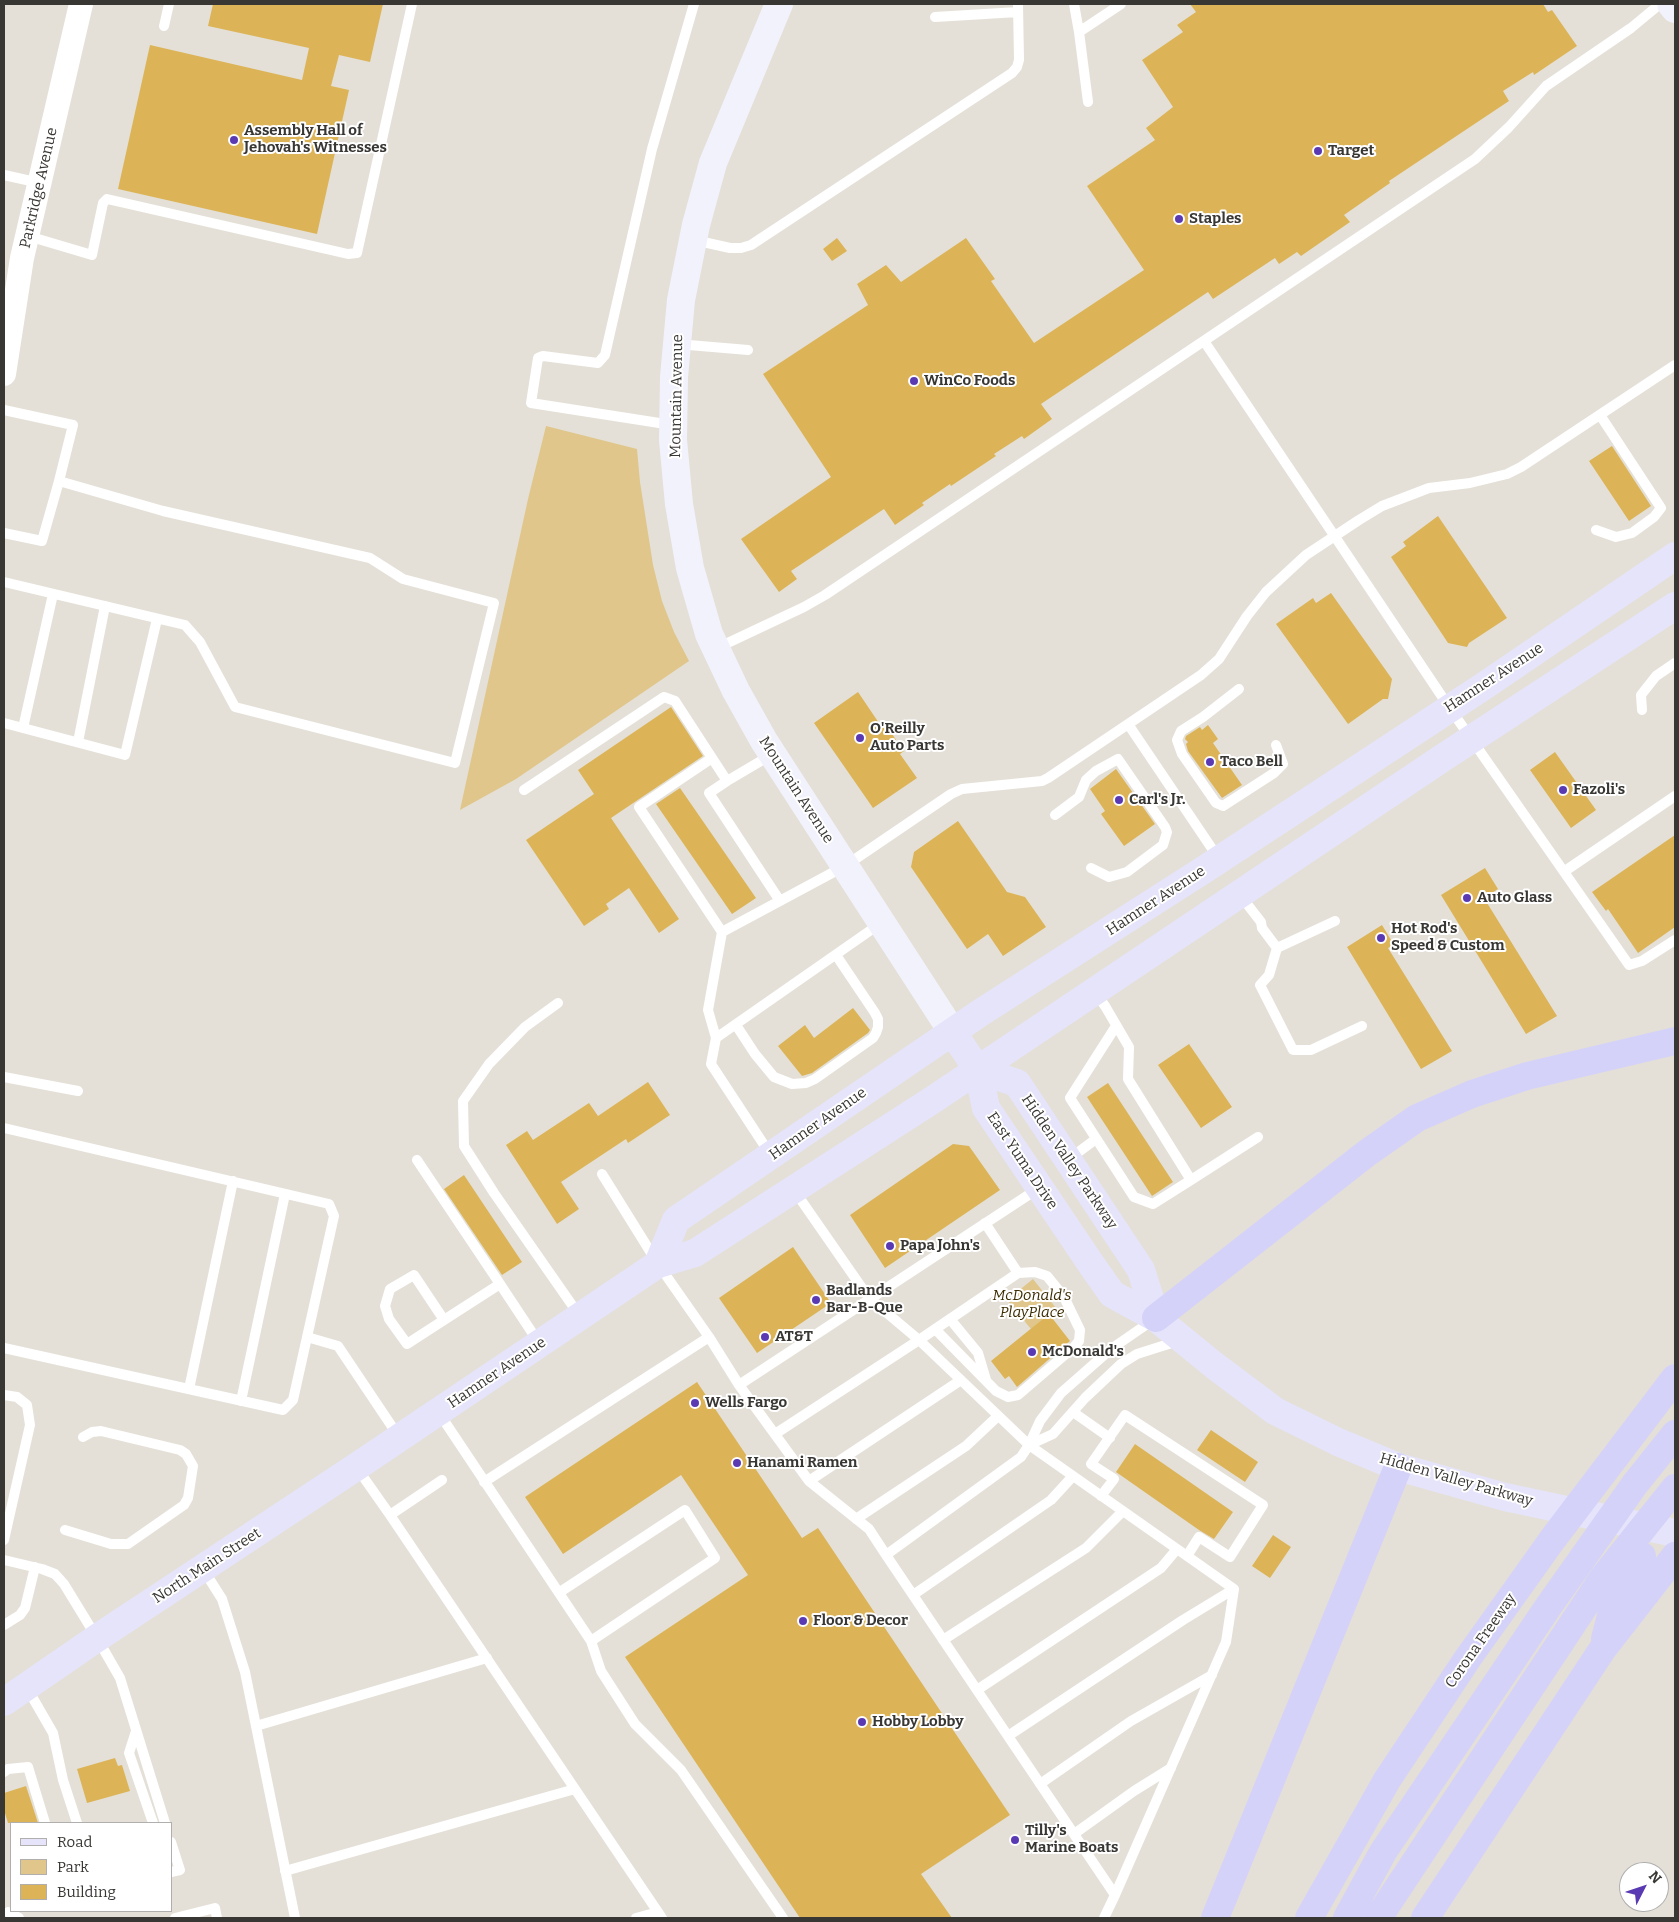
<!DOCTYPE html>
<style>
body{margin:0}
#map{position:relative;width:1679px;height:1922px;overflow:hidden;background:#e4e0d7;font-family:Bitter,serif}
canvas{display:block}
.frame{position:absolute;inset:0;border:5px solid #393734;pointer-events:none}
.legend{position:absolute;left:10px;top:1822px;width:162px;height:90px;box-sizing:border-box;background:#fff;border:1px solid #b0afae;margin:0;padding:6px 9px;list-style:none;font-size:15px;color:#393734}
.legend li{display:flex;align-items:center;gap:10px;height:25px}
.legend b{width:25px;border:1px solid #b0afae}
.north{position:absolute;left:1619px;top:1862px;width:50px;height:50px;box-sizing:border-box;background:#fff;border:1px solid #b0afae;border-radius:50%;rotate:49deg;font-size:14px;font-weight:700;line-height:20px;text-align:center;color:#393734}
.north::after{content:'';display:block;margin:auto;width:18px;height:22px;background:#593ab2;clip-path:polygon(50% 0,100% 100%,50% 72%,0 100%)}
</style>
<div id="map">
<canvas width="1679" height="1922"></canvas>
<div class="frame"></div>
<ul class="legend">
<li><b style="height:6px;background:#e6e4fb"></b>Road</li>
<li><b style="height:14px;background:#e0c68a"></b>Park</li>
<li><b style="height:14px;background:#dcb457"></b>Building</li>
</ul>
<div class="north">N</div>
</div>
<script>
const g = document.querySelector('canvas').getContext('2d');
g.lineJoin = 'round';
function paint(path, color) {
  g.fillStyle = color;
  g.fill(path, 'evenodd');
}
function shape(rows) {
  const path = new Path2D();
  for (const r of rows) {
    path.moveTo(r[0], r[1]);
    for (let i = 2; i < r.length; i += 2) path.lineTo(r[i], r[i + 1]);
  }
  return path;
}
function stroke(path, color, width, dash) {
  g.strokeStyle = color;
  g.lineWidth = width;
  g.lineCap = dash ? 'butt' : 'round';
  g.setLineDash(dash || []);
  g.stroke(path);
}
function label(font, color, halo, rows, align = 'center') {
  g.font = font + ' Bitter,serif';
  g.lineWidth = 4;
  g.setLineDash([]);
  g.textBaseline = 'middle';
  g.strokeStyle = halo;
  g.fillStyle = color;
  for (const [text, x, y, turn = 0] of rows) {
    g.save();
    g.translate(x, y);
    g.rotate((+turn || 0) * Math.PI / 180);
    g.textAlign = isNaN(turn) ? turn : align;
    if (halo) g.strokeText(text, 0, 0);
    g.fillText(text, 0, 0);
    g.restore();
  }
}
paint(shape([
 [546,426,637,449,640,482,653,565,662,601,674,632,689,661,516,779,460,810,528,499],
 [1033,1279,1056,1308,1031,1329,1007,1300]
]), '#e0c68a');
paint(shape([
 [213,4,383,4,370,62,339,55,331,86,349,90,317,234,118,189,150,45,302,80,309,48,208,26],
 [1190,4,1543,4,1548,12,1552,10,1577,46,1534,75,1533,72,1503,91,1509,101,1389,181,1390,183,1344,215,1350,222,1301,256,1297,252,1279,264,1275,258,1213,299,1208,292,1041,404,1052,419,1024,439,1022,436,994,454,996,456,951,486,950,484,922,503,924,505,895,525,884,509,791,571,797,579,779,592,741,539,831,477,763,374,868,305,857,284,886,265,901,282,966,238,995,279,991,281,1034,343,1144,270,1087,186,1155,140,1146,128,1173,107,1142,60,1183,32,1177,25,1196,12],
 [837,238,847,251,832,261,823,249],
 [1612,446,1651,506,1629,521,1589,461],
 [1438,516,1507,618,1469,643,1467,647,1448,643,1391,557,1406,546,1403,542],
 [1331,593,1392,679,1388,699,1383,699,1348,724,1276,624,1313,598,1316,603],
 [858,692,881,726,885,724,904,751,900,754,917,778,873,808,814,723],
 [671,707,703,756,611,818,679,919,659,933,629,888,606,904,609,909,584,926,526,840,594,794,578,770],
 [1208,725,1218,739,1213,743,1242,785,1222,798,1188,751,1186,744,1188,742,1185,739,1186,736,1200,727,1202,730],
 [1555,752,1596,810,1571,828,1530,770],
 [1116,769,1155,824,1124,846,1101,814,1105,811,1090,789],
 [680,788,756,898,732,914,656,804],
 [958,821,1007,892,1025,897,1046,927,1003,956,988,934,967,949,911,867,914,852],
 [1675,835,1675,927,1638,953,1608,909,1606,911,1592,892],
 [1485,868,1498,889,1484,898,1557,1016,1526,1034,1441,895],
 [1382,925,1394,945,1388,948,1452,1051,1421,1069,1347,947],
 [853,1008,870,1030,868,1033,812,1073,802,1076,778,1046,805,1025,814,1038],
 [1189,1044,1232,1107,1201,1128,1158,1065],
 [648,1082,670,1115,628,1143,626,1139,561,1182,579,1209,557,1224,506,1145,527,1131,533,1140,589,1103,598,1116],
 [1108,1083,1173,1182,1152,1196,1087,1097],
 [953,1144,969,1146,1000,1190,885,1268,850,1215],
 [464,1175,522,1262,502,1275,444,1189],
 [793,1247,831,1303,757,1353,719,1298],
 [1049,1314,1070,1341,1017,1387,1009,1376,1005,1379,991,1361],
 [697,1382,802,1538,818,1528,1010,1815,921,1874,952,1918,800,1918,625,1657,748,1575,681,1475,563,1554,525,1497],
 [1211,1430,1258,1462,1245,1482,1197,1450],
 [1135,1444,1233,1512,1214,1539,1199,1530,1116,1472],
 [1273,1535,1291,1547,1270,1578,1252,1566],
 [115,1758,118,1766,122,1765,130,1791,87,1803,77,1769],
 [26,1786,38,1823,8,1823,4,1810,4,1793]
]), '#dcb457');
stroke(shape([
 [1074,4,1079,32],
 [935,17,1018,12],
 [164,26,169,4],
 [1088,102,1079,32,1121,4],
 [4,175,40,183],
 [28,236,92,255,103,203,107,199,348,254,357,253,412,4],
 [694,240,730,248,741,248,751,245,1012,73,1017,67,1019,60,1018,4],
 [1204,341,1449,707,1629,965,1642,961,1675,940],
 [677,344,748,350],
 [4,410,73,425,59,481,163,511,370,558,403,579,494,603,455,763,235,707,200,642,185,625,4,582],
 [672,425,531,403,538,358,543,356,598,363,605,355,652,149,694,4],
 [1596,530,1616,537,1632,533,1654,517,1661,508,1600,415],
 [4,533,42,541,59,481],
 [717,648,804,607,825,595,1475,159,1509,127,1546,86,1631,28,1660,4],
 [1239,689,1203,717,1181,731,1177,740,1182,754,1216,803,1223,806,1274,773,1283,764,1276,745],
 [1642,710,1641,695,1656,676,1675,663],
 [4,723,125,755,157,619],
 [1128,724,1219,859],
 [23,728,53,594],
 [78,742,105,606],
 [771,755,727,781,712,758,639,807,722,932,845,866,951,794,962,789,1042,781,1048,778,1201,675,1219,659,1247,616,1266,592,1306,555,1359,520,1382,506,1429,488,1470,483,1507,474,1521,467,1675,365],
 [727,781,709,793,780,901],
 [524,790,664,697,675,701,712,758],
 [1055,815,1079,797,1086,780,1096,771,1118,759,1165,827,1167,832,1163,845,1127,872,1109,877,1091,868],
 [1565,871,1675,796],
 [1240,895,1261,922,1262,928,1277,948,1335,921],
 [722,932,708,1010,716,1038,881,923],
 [1277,948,1269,975,1260,985,1293,1050,1311,1050,1362,1026],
 [1095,992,1105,1006,1129,1047,1128,1079,1191,1180,1153,1204,1134,1197,1070,1098,1116,1026],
 [558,1003,525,1027,489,1064,463,1101,464,1146,494,1193,579,1315],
 [736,1025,755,1054,774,1077,792,1084,806,1083,815,1079,873,1038,876,1033,878,1027,878,1019,875,1013,836,955],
 [716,1038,711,1064,770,1154],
 [4,1077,78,1091],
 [4,1128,329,1204,334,1216,293,1400,283,1410,4,1348],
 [1069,1159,1096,1139],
 [417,1160,500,1284],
 [602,1174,658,1264,709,1337,739,1385,809,1481,869,1529,886,1555],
 [1191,1180,1258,1137],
 [985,1223,1018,1273,919,1340,1029,1445,1234,1589,1226,1642,1115,1895],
 [950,1319,978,1353,986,1380],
 [444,1320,414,1275,390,1289,385,1306,389,1319,407,1344,444,1320,500,1284,539,1343],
 [935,1329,996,1391,1008,1397,1018,1395,1074,1347,1079,1341,1080,1330,1064,1297,1047,1276,1035,1272,1018,1273],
 [307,1337,338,1346,399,1437],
 [739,1385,1039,1188],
 [189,1389,233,1181],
 [4,1395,17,1397,27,1405,30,1425,4,1540],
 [241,1401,285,1194],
 [1073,1412,1110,1438],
 [439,1413,591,1641,715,1558,685,1510,560,1592],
 [775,1434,919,1340,869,1298,794,1190],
 [1029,1445,1053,1434,1085,1398,1121,1364,1137,1354,1178,1341],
 [357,1468,390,1515,662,1918],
 [809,1481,961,1380],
 [484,1482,709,1337],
 [1101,1496,1114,1479,1091,1464,1125,1415,1263,1505,1230,1557,1199,1537,1187,1556],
 [390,1515,442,1480],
 [856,1519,966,1446,998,1416],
 [65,1530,111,1544,128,1544,184,1505,188,1498,193,1466,186,1454,180,1450,101,1431,92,1432,83,1437],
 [4,1560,42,1569,55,1574,64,1584,97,1638,120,1678,165,1823],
 [203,1569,222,1599,245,1672,295,1918],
 [913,1595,1051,1500,1073,1476],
 [4,1625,20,1615,25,1608,35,1567],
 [943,1640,1086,1548,1123,1511],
 [591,1641,601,1671,635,1724,681,1770,783,1918],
 [27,1688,53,1733,63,1780,77,1823],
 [977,1690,1161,1568,1177,1549],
 [256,1726,487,1658],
 [136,1731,129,1753,153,1823],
 [1008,1736,1183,1620,1234,1589],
 [4,1772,8,1769,28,1767,45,1823],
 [1040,1784,1131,1721,1212,1675],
 [1074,1834,1134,1791,1171,1768],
 [171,1842,180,1870,171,1872],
 [285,1871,575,1789],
 [8,1912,19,1918],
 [175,1918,215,1908,217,1918],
 [636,1918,658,1912],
 [1104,1918,1115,1895,886,1555,1021,1457,1029,1445,1040,1421,1061,1393,1111,1349,1153,1320]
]), '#fff', 10);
stroke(shape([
 [4,374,22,258,81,4]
]), '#fff', 24);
stroke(shape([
 [779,4,713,163,696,225,681,300,674,377,673,440,679,504,690,568,709,634,736,691,764,741,953,1033],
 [1671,4,1675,9]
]), '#f2f2fd', 28);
stroke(shape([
 [953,1033,978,1070,1017,1083,1141,1270,1156,1318],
 [978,1070,986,1108,1091,1264,1112,1294,1156,1318,1215,1366,1275,1411,1338,1442,1398,1467,1505,1497,1675,1533],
 [658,1264,676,1220,980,1013,1205,869,1484,686,1675,556],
 [4,1702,97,1638,356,1467,658,1264,695,1253,934,1099,1444,757,1675,606]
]), '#e6e4fb', 28);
stroke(shape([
 [1156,1318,1367,1153,1417,1118,1472,1094,1527,1076,1675,1041],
 [1605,1639,1617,1592,1642,1556],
 [1215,1918,1398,1467],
 [1309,1918,1387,1780,1468,1658,1552,1540,1675,1378],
 [1347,1918,1383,1852,1548,1607,1635,1484,1675,1434],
 [1378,1918,1603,1578,1675,1488],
 [1425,1918,1602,1650,1675,1556]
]), '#d5d2f9', 28);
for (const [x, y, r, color] of [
 [234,140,5,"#593ab2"],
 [1318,151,5,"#593ab2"],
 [1179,219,5,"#593ab2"],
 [914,381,5,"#593ab2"],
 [860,738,5,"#593ab2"],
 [1210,762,5,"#593ab2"],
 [1563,790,5,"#593ab2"],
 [1119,800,5,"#593ab2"],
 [1467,898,5,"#593ab2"],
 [1381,938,5,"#593ab2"],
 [890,1246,5,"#593ab2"],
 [816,1300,5,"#593ab2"],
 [765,1337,5,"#593ab2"],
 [1032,1352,5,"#593ab2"],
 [695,1403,5,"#593ab2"],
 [737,1463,5,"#593ab2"],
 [803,1621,5,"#593ab2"],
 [862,1722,5,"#593ab2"],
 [1015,1840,5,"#593ab2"]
]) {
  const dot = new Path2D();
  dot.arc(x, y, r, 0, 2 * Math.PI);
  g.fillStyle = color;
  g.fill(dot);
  stroke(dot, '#fff', 2);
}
label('bold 15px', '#393734', '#fff', [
 ["Assembly Hall of",244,131],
 ["Jehovah's Witnesses",244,148],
 ["Target",1328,151],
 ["Staples",1189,219],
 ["WinCo Foods",924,381],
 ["O'Reilly",870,729],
 ["Auto Parts",870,746],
 ["Taco Bell",1220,762],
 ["Fazoli's",1573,790],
 ["Carl's Jr.",1129,800],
 ["Auto Glass",1477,898],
 ["Hot Rod's",1391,929],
 ["Speed & Custom",1391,946],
 ["Papa John's",900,1246],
 ["Badlands",826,1291],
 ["Bar-B-Que",826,1308],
 ["AT&T",775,1337],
 ["McDonald's",1042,1352],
 ["Wells Fargo",705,1403],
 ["Hanami Ramen",747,1463],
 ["Floor & Decor",813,1621],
 ["Hobby Lobby",872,1722],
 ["Tilly's",1025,1831],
 ["Marine Boats",1025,1848]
], 'left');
label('15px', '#393734', '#fff', [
 ["Parkridge Avenue",39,188,-77],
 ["Mountain Avenue",677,396,-89],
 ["Hamner Avenue",1494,678,-33],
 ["Mountain Avenue",796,790,57],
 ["Hamner Avenue",1156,901,-33],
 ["Hamner Avenue",818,1124,-35],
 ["East Yuma Drive",1022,1161,56],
 ["Hidden Valley Parkway",1069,1162,56],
 ["Hamner Avenue",497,1373,-34],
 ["Hidden Valley Parkway",1456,1480,16],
 ["North Main Street",207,1566,-33],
 ["Corona Freeway",1481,1641,-55]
]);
label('italic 15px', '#3c2c02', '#fff', [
 ["McDonald's",1032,1296],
 ["PlayPlace",1032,1313]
]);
</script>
